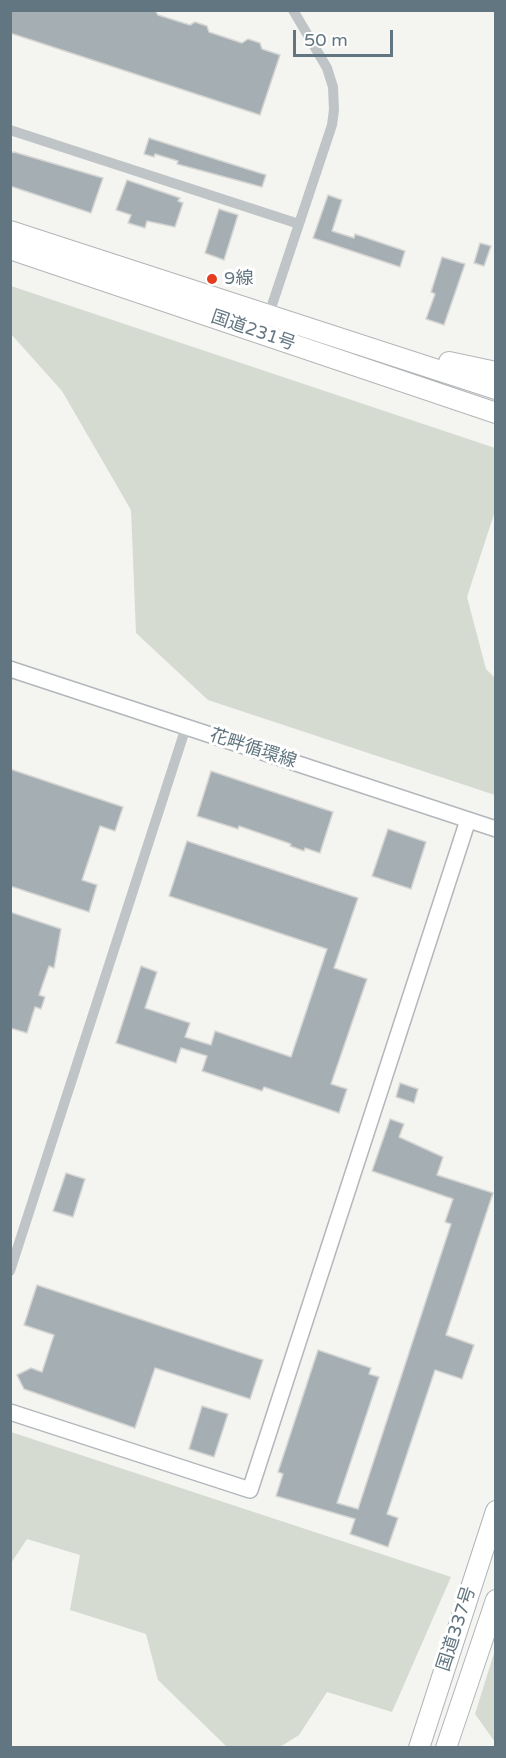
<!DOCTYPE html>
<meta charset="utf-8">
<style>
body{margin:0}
#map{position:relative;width:506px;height:1758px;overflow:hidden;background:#f4f4f0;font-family:"Varela Round",sans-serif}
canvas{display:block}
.frame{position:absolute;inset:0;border:12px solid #627681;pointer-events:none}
.scale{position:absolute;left:293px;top:30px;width:100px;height:27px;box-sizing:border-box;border:3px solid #627681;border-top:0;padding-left:8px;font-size:18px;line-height:21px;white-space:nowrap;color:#627681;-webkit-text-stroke:4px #fff;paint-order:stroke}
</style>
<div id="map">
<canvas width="506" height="1758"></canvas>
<div class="frame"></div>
<div class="scale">50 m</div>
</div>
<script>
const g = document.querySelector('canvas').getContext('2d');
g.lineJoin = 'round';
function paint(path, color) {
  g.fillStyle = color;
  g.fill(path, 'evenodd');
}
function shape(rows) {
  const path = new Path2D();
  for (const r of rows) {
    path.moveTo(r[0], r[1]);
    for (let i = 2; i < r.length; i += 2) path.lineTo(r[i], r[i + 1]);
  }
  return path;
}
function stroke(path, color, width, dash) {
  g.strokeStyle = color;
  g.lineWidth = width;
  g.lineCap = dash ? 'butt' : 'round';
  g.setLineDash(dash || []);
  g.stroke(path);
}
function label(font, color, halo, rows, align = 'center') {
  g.font = font + ' "Varela Round","Noto Sans JP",sans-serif';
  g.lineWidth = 6;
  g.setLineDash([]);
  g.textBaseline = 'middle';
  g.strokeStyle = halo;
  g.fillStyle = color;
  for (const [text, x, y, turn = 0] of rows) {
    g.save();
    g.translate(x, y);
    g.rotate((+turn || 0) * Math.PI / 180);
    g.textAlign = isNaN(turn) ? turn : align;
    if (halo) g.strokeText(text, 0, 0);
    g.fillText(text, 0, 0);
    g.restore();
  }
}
paint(shape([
 [11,286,495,448,495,511,467,597,486,669,495,678,495,795,208,700,136,633,131,510,62,391,11,334],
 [11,1432,451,1577,392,1712,327,1692,299,1735,280,1747,227,1747,158,1680,146,1634,70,1610,80,1555,27,1539,11,1563],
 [495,1650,495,1742,475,1714]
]), '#d5dbd1');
const building = shape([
 [10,10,155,10,158,15,190,25,195,22,207,26,209,32,242,43,248,39,260,43,262,49,280,55,260,115,10,33,10,10],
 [149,138,266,175,262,187,177,164,178,161,155,154,154,157,144,154,149,138],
 [14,152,103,178,91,213,10,186,10,153,14,152],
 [127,180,180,198,178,201,183,203,175,227,147,221,145,228,128,223,131,215,116,210,127,180],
 [328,195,342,200,332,231,354,238,355,234,405,251,400,267,313,238,328,195],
 [219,209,238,215,224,260,205,253,219,209],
 [480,243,491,246,484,266,474,263,480,243],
 [442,257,465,264,444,325,426,319,435,294,431,292,442,257],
 [10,769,123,807,115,831,100,826,82,880,97,885,89,912,10,886,10,769],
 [211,771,333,812,320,853,305,848,304,851,290,846,291,844,239,826,238,829,197,816,211,771],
 [388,829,426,842,411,889,372,876,388,829],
 [187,841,358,898,334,968,367,979,331,1084,347,1089,339,1113,264,1087,262,1091,202,1071,207,1056,181,1048,176,1063,116,1043,141,966,157,972,145,1008,190,1023,185,1037,211,1045,215,1031,291,1057,327,949,169,896,187,841],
 [10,912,61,929,54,968,49,966,39,995,45,997,41,1009,35,1007,27,1033,10,1028,10,912],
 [400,1083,418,1089,414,1103,396,1097,400,1083],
 [390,1119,404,1124,399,1137,443,1157,437,1175,493,1193,446,1335,474,1345,462,1379,435,1370,387,1514,398,1518,388,1547,350,1534,355,1519,276,1496,283,1474,278,1472,318,1350,371,1368,369,1374,379,1377,337,1503,358,1509,451,1224,445,1222,453,1199,372,1171,390,1119],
 [66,1173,85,1179,73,1217,53,1211,66,1173],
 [37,1285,263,1360,250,1399,155,1368,135,1428,24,1389,17,1375,31,1368,42,1372,54,1335,24,1325,37,1285],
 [202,1406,228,1414,214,1457,189,1449,202,1406]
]);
paint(building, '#a5afb3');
stroke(building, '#d5d5d3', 1.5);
const secondary = shape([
 [10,669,496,829],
 [10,1412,250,1490,468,820]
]);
const highway = shape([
 [10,231,496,389],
 [10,249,496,413],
 [449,362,496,372],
 [419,1748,496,1511],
 [446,1748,496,1600]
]);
stroke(secondary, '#b1b7bb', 18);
stroke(highway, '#b2b6b8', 22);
stroke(shape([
 [10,130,299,224],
 [268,317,332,125,334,110,333,87,327,68,293,10],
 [10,1271,186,727]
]), '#bfc4c6', 10);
stroke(secondary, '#fff', 15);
stroke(highway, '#fff', 20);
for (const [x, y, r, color] of [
 [212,279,6,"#e53c1f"]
]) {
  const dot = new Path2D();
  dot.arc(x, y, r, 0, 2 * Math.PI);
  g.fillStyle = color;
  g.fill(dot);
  stroke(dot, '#fff', 2);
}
label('18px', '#627681', '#fff', [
 ["9線",224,279]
], 'left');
label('18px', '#627681', '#fff', [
 ["国道231号",253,331,19],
 ["花畔循環線",253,749,18],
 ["国道337号",457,1629,-72]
]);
</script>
